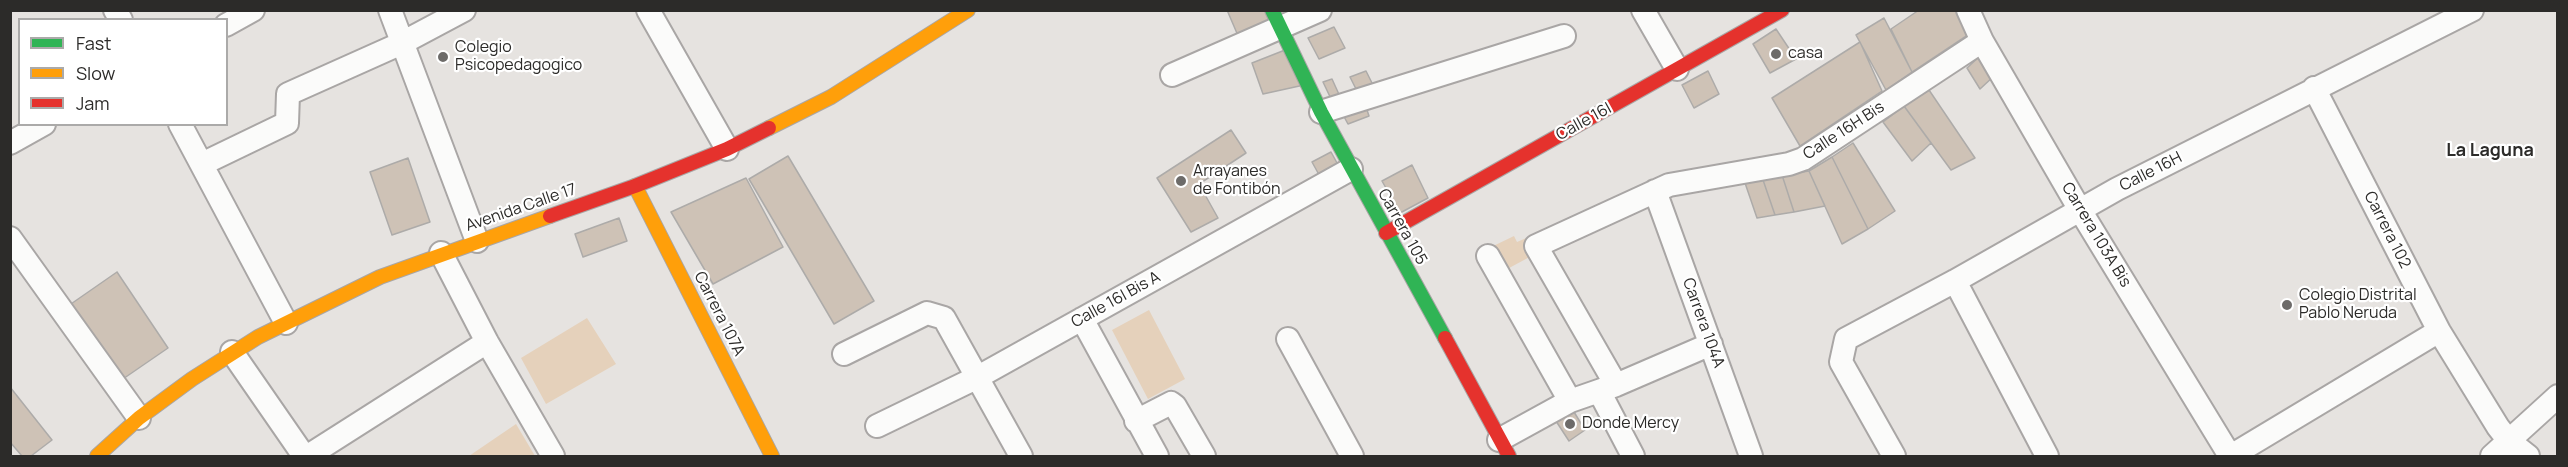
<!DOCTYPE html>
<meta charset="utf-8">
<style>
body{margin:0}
#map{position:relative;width:2568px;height:467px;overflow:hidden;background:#e6e3e0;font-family:Manrope,sans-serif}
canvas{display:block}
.frame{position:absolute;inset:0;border:12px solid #2c2b29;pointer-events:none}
.legend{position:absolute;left:18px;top:18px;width:210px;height:108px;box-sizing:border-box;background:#fff;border:2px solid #abaaa9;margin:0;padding:8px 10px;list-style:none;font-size:18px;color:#2c2b29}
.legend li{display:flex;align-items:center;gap:12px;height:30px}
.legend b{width:30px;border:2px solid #abaaa9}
</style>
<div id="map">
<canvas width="2568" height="467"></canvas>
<div class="frame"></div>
<ul class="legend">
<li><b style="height:8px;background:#30b455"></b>Fast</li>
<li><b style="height:8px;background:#ff9f0a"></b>Slow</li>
<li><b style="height:8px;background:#e5322d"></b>Jam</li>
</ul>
</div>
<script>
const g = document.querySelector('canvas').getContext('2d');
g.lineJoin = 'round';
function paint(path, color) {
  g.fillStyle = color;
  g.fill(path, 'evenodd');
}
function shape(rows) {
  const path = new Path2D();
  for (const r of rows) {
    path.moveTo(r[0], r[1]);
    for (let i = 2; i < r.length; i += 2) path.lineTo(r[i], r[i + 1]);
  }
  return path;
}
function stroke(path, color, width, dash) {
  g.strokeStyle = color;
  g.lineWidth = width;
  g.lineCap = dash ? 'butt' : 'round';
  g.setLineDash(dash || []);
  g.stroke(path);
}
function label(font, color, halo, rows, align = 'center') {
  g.font = font + ' Manrope,sans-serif';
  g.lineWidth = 4.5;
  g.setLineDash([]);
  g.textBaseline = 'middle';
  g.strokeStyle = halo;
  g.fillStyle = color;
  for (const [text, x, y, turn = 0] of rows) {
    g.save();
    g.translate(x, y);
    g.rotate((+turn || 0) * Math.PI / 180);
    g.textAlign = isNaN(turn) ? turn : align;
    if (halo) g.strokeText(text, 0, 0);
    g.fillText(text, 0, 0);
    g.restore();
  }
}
paint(shape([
 [1514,236,1517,242,1531,236,1537,253,1498,274,1485,250],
 [1149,310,1185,379,1148,399,1112,330],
 [587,318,616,364,546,404,521,358],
 [516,424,535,456,469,456]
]), '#e5d1bb');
const building = shape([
 [1227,10,1266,10,1271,21,1239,38,1227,10],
 [1919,10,1959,10,1969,34,1912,72,1891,29,1919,10],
 [1884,18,1912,72,1886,90,1856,35,1884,18],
 [1334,27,1345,48,1319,59,1308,38,1334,27],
 [1776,29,1796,59,1770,73,1753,44,1776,29],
 [1860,42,1882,91,1800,146,1772,98,1860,42],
 [1285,50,1304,85,1263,94,1252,63,1285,50],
 [1981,55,1994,76,1980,89,1967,68,1981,55],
 [1366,71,1373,85,1358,93,1350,77,1366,71],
 [1708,71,1719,94,1694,108,1682,85,1708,71],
 [1332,79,1342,101,1333,103,1323,82,1332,79],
 [1929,90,1975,158,1951,170,1904,106,1929,90],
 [1365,104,1369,116,1348,124,1342,113,1365,104],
 [1904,106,1931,143,1912,161,1883,122,1904,106],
 [1231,130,1246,153,1199,184,1218,218,1191,232,1157,178,1231,130],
 [1853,143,1895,211,1868,229,1832,157,1853,143],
 [1331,152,1342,172,1323,182,1312,162,1331,152],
 [788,156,874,301,834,324,749,179,788,156],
 [1832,157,1868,229,1842,244,1809,171,1832,157],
 [408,158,430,222,392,235,370,172,408,158],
 [1412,165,1428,198,1400,213,1382,181,1412,165],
 [1809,171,1825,206,1794,212,1782,175,1809,171],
 [1782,175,1794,212,1775,215,1762,177,1782,175],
 [1762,177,1775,215,1757,218,1744,180,1762,177],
 [746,178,783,247,713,284,671,212,746,178],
 [619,218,627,241,583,257,575,234,619,218],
 [117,272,168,348,120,381,68,306,117,272],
 [10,387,52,440,31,456,22,456,10,442,10,387],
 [1571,407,1585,430,1569,441,1554,418,1571,407]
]);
paint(building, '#cec2b6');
stroke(building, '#adaba9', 1.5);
const street = shape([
 [115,10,121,20],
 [390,10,477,241],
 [648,10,727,149],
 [1643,10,1677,69],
 [1968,10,1982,41,2080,210,2230,456],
 [226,25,253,10],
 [1172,75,1320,10],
 [2314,88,2439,331,2498,427,2509,441,2528,456],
 [1321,112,1564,36],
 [180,124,286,323],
 [10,143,44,124],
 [202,164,287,123,288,94,402,43,464,10],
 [1655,191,1751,456],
 [10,238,139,418],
 [441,253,487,342,553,456],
 [1488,256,1570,401],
 [1955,281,2047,456],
 [1082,319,1157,456],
 [1288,339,1352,456],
 [232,352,304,456],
 [844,354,927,313,944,318,1021,456],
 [1616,385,1536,246,1669,185,1789,164,1803,159,1982,41],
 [1599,391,1633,456],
 [1136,421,1171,403,1175,406,1204,456],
 [877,426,978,377,1351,169],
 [1499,440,1570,401,1616,385,1711,344],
 [308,456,487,342],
 [1894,456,1841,362,1846,339,1955,281,2117,189,2472,10],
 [2231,456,2439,331],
 [2492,456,2558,396]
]);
const fast = shape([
 [1272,10,1321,112,1445,338]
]);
const slow = shape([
 [769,128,831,97,968,10],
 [635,186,772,456],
 [97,456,139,418,192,379,258,337,380,277,550,216]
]);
const jam = shape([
 [550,216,635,186,727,149,769,128],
 [1386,233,1782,10],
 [1445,338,1509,456]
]);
stroke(street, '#a9a6a5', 26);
stroke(fast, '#a9a6a5', 16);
stroke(slow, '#a9a6a5', 16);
stroke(jam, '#a9a6a5', 16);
stroke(street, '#fbfbfa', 22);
stroke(fast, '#30b455', 14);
stroke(slow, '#ff9f0a', 14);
stroke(jam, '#e5322d', 14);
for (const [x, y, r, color] of [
 [1776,54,6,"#6d6b69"],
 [443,57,6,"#6d6b69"],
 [1181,181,6,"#6d6b69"],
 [2287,305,6,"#6d6b69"],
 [1570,424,6,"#6d6b69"]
]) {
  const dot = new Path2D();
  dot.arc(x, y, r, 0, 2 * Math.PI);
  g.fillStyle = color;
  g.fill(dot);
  stroke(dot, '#fff', 2);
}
label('16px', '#2c2b29', '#fff', [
 ["Colegio",455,48],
 ["Psicopedagogico",455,66],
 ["casa",1788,54],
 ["Arrayanes",1193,172],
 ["de Fontibón",1193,190],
 ["Colegio Distrital",2299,296],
 ["Pablo Neruda",2299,314],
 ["Donde Mercy",1582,424]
], 'left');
label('16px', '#2c2b29', '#fff', [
 ["Calle 16I",1584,122,-29],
 ["Calle 16H Bis",1844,131,-33],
 ["Calle 16H",2151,172,-27],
 ["Avenida Calle 17",521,208,-19],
 ["Carrera 105",1402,227,61],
 ["Carrera 102",2387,230,63],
 ["Carrera 103A Bis",2096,235,59],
 ["Calle 16I Bis A",1116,300,-29],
 ["Carrera 107A",719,314,63],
 ["Carrera 104A",1703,323,70]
]);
label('bold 18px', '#2c2b29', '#fff', [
 ["La Laguna",2490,151]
]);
</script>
